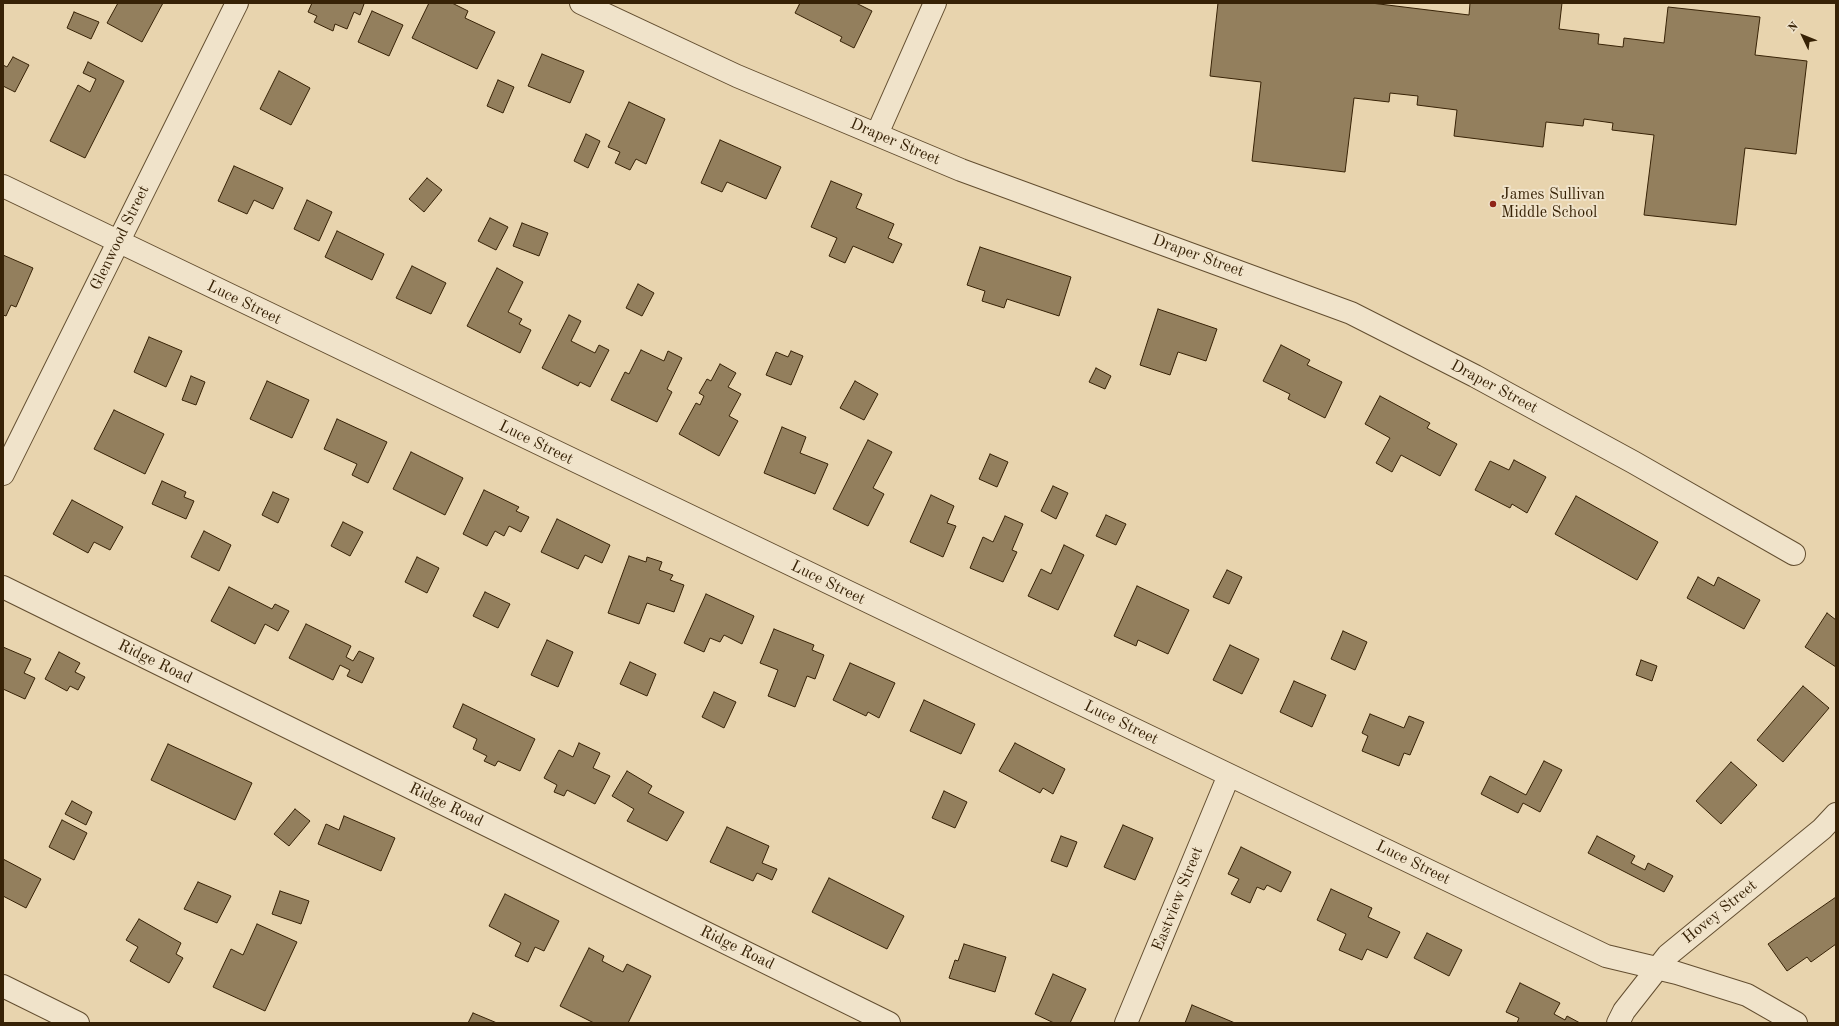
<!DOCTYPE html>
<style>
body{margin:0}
#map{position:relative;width:1839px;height:1026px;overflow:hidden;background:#e8d4ae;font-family:"Old Standard TT",serif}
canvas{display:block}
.frame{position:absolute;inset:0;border:4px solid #372206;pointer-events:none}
.north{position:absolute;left:1783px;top:16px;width:40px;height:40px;-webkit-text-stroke:3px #f0e3ca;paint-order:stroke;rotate:313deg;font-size:11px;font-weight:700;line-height:16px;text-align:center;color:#372206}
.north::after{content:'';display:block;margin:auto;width:14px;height:18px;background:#372206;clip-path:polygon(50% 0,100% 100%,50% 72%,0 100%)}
</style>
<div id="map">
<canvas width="1839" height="1026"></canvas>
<div class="frame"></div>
<div class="north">N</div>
</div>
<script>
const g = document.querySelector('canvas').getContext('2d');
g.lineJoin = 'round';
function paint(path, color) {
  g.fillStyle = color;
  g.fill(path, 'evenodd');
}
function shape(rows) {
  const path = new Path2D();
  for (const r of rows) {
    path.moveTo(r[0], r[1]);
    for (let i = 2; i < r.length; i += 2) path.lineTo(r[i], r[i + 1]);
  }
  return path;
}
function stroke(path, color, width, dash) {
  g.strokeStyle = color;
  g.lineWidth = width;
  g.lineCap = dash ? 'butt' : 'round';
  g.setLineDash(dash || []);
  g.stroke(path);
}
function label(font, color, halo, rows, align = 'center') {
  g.font = font + ' "Old Standard TT",serif';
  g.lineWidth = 4;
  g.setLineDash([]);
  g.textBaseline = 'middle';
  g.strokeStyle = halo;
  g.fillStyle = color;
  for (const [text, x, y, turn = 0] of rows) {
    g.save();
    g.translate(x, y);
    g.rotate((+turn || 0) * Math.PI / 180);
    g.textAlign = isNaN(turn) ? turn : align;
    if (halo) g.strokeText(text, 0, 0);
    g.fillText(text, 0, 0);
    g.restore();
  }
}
const building = shape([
 [118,3,163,3,142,42,107,23,118,3],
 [312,3,362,3,364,4,360,15,354,12,347,29,335,24,333,31,314,22,317,16,308,12,312,3],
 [429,3,452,3,468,11,465,18,495,32,477,69,412,38,429,3],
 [800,3,856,3,872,11,854,48,840,41,842,37,795,13,800,3],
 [1218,3,1371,3,1469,15,1470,3,1562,3,1559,29,1599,34,1598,44,1623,47,1624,38,1664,43,1668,7,1760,17,1755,55,1807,61,1796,154,1745,148,1736,225,1644,215,1654,135,1612,130,1613,123,1584,119,1583,126,1546,122,1543,147,1454,136,1457,110,1417,105,1418,96,1390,93,1389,102,1354,98,1345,172,1252,161,1261,82,1210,76,1218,3],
 [372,11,403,25,389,56,358,42,372,11],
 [74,12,99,22,91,39,67,28,74,12],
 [542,54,584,71,570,103,528,86,542,54],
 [13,57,29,65,15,92,3,86,3,65,7,67,13,57],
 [88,62,124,81,85,158,50,141,78,85,90,92,96,79,83,73,88,62],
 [279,71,310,88,291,125,260,109,279,71],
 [498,80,514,87,503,113,487,106,498,80],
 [629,102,665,119,646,164,636,159,630,170,615,163,620,152,608,147,629,102],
 [586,134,600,141,588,168,574,161,586,134],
 [720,140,781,167,766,199,727,182,722,192,701,183,720,140],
 [234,166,283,188,273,209,254,200,247,214,218,201,234,166],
 [427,178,442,190,424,212,409,199,427,178],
 [831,181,862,194,856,208,894,224,888,238,902,244,893,263,853,246,845,263,829,256,837,238,811,227,831,181],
 [307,200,332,212,319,241,294,229,307,200],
 [490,218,508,227,496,250,478,241,490,218],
 [522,223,548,233,539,256,513,246,522,223],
 [337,231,384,254,372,280,325,257,337,231],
 [980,247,1071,277,1059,316,1007,299,1004,308,982,301,985,291,967,285,980,247],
 [3,255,33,268,16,307,11,305,6,316,3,315,3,255],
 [412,266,446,283,431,314,396,298,412,266],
 [497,268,523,282,508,312,522,319,519,324,531,330,520,353,467,326,497,268],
 [638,284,654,293,642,316,626,308,638,284],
 [1158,309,1217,329,1206,361,1178,352,1170,375,1140,365,1158,309],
 [569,315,581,321,571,341,595,353,599,345,609,350,590,387,580,382,578,386,542,368,569,315],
 [149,337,182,351,166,387,134,372,149,337],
 [1281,345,1310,360,1307,365,1342,382,1325,418,1288,399,1290,394,1263,381,1281,345],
 [641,350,664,361,668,351,682,358,667,389,672,392,657,422,611,400,625,372,629,374,641,350],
 [791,351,803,356,791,385,766,375,776,352,788,357,791,351],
 [720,364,736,373,728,387,741,394,729,416,738,421,719,456,679,434,696,403,700,405,704,396,699,393,707,379,711,381,720,364],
 [1096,368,1111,376,1105,389,1089,382,1096,368],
 [191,376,205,382,196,405,182,400,191,376],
 [267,381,309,400,292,438,250,419,267,381],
 [855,381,878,394,864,420,840,408,855,381],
 [1380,396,1430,423,1427,428,1457,444,1440,476,1401,455,1392,472,1376,463,1390,438,1365,424,1380,396],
 [114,410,164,434,145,474,94,449,114,410],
 [337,419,387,442,368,483,352,475,357,464,324,449,337,419],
 [782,427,806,437,800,453,828,464,815,494,764,473,782,427],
 [868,440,892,452,873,488,884,494,868,526,833,509,868,440],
 [411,452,463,478,445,515,393,489,411,452],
 [990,454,1008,462,997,487,979,479,990,454],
 [1514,460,1546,477,1527,513,1512,504,1510,508,1475,490,1490,461,1509,470,1514,460],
 [162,481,186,492,184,497,194,501,186,519,152,504,162,481],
 [1053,486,1068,493,1056,519,1041,511,1053,486],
 [484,490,519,507,516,511,529,517,521,532,509,526,504,536,495,531,487,546,463,534,484,490],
 [273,492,289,499,278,523,262,515,273,492],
 [931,495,954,506,947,523,956,526,943,557,910,542,931,495],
 [1576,496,1658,542,1637,580,1555,534,1576,496],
 [72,500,123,527,110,550,94,542,88,553,53,534,72,500],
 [1106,515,1126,524,1116,545,1096,536,1106,515],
 [1005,516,1023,524,1012,550,1017,552,1003,582,970,568,983,537,993,542,1005,516],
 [557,519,610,545,602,563,585,555,578,569,541,552,557,519],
 [343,522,363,532,350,556,331,546,343,522],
 [204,531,231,545,219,571,191,557,204,531],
 [1064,545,1084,555,1058,610,1028,596,1041,569,1051,574,1064,545],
 [629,556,646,562,647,557,662,562,659,570,673,575,670,580,684,585,674,612,647,603,639,624,608,613,629,556],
 [417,557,439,568,427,593,405,582,417,557],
 [1227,570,1242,577,1229,604,1213,597,1227,570],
 [1698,577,1714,586,1718,577,1760,600,1744,629,1687,598,1698,577],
 [1137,586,1189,610,1168,654,1138,640,1136,646,1114,636,1137,586],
 [229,587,272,609,275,604,289,611,278,631,265,624,255,644,211,621,229,587],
 [485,592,510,604,498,628,473,616,485,592],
 [706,594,754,616,742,644,724,635,720,642,710,638,704,652,684,643,706,594],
 [1827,613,1836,620,1836,667,1805,647,1827,613],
 [306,624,351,646,346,657,353,661,359,651,374,658,362,683,347,676,350,670,340,665,333,680,289,658,306,624],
 [774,629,814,645,812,650,824,655,815,679,807,676,795,707,768,696,778,670,760,663,774,629],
 [1343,631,1367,642,1355,670,1331,659,1343,631],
 [547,640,573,652,558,687,531,675,547,640],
 [1230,645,1259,659,1242,694,1213,680,1230,645],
 [3,647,31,659,24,673,35,678,25,699,3,689,3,647],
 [59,652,80,663,75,672,85,677,78,690,70,686,67,691,45,679,59,652],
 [1641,660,1657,666,1652,681,1636,675,1641,660],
 [630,662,656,674,647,696,620,684,630,662],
 [850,663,895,683,879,718,868,712,866,716,833,700,850,663],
 [1294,681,1326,695,1312,727,1280,712,1294,681],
 [1803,686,1829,708,1783,762,1757,740,1803,686],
 [714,692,736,702,724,728,702,717,714,692],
 [924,700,975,724,961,754,910,731,924,700],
 [463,704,535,739,520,771,498,761,495,766,484,761,487,756,473,749,477,739,453,727,463,704],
 [1370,714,1404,728,1409,716,1424,722,1410,755,1404,753,1399,766,1362,751,1368,736,1362,733,1370,714],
 [579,743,600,753,593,768,610,776,595,804,567,790,564,796,554,792,557,785,544,778,559,750,573,757,579,743],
 [1015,743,1065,769,1053,794,1043,788,1040,793,999,771,1015,743],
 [168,744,252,783,235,820,151,780,168,744],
 [1544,761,1562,770,1540,812,1523,803,1518,813,1481,794,1490,776,1526,795,1544,761],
 [1731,762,1757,785,1721,824,1696,801,1731,762],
 [627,771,652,786,648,793,684,812,667,841,627,821,634,809,612,796,627,771],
 [944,791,967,802,955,828,932,818,944,791],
 [72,801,92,812,86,825,65,814,72,801],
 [295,809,310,821,289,846,274,834,295,809],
 [344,816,395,838,381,871,318,844,326,824,339,830,344,816],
 [62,820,87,833,74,860,49,847,62,820],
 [1123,825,1153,838,1135,880,1104,867,1123,825],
 [727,827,769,846,762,863,777,869,772,880,757,873,753,881,710,862,727,827],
 [1061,836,1077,842,1067,867,1051,861,1061,836],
 [1597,836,1635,856,1631,863,1645,870,1648,863,1673,876,1664,892,1588,853,1597,836],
 [1241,847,1291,872,1281,892,1267,885,1264,890,1257,887,1250,903,1231,894,1239,879,1228,874,1241,847],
 [3,859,41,879,26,908,3,896,3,859],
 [829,878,904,916,887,949,812,912,829,878],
 [198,882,231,896,217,923,184,909,198,882],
 [1331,889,1372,908,1368,917,1400,932,1387,958,1367,949,1362,960,1339,950,1346,934,1317,920,1331,889],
 [280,891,309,901,301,924,272,914,280,891],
 [505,894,559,921,544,951,535,947,528,962,515,956,521,943,489,926,505,894],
 [1836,897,1836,944,1811,962,1807,957,1787,971,1768,944,1836,897],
 [139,919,181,943,176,954,183,958,169,983,130,961,138,947,126,940,139,919],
 [257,924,297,942,265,1011,213,987,231,949,243,955,257,924],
 [1427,933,1462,950,1449,976,1414,958,1427,933],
 [964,944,1006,957,995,992,949,978,955,960,958,961,964,944],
 [589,948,604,956,602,961,623,972,627,964,651,976,628,1023,594,1023,560,1006,589,948],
 [1053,974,1086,989,1070,1023,1054,1023,1035,1014,1053,974],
 [1520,983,1560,1003,1554,1014,1565,1020,1567,1016,1580,1023,1517,1023,1519,1018,1506,1012,1520,983],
 [1192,1005,1235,1023,1185,1023,1192,1005],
 [473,1013,497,1023,468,1023,473,1013]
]);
paint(building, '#937f5d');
stroke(building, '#372206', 1);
const minor = shape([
 [581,3,737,76,961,170,1351,313,1475,376,1633,462,1794,554],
 [877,134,935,3],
 [3,186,1606,956,1677,973,1747,995,1796,1023],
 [3,474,237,3],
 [3,587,889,1023],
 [3,986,78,1023],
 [1126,1023,1229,775],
 [1618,1023,1624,1011,1668,955,1822,829,1836,814]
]);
stroke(minor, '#634e30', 24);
stroke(minor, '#f0e3ca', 22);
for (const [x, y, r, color] of [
 [1493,204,4,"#8f2418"]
]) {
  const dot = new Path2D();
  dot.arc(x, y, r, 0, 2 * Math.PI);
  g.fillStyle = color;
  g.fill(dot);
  stroke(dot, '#f0e3ca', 1.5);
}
label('16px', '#372206', '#f0e3ca', [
 ["Draper Street",895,142,23],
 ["Glenwood Street",120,238,-64],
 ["Draper Street",1198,256,20],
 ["Luce Street",244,303,26],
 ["Draper Street",1494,387,28],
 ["Luce Street",536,443,26],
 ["Luce Street",828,583,26],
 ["Ridge Road",155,662,26],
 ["Luce Street",1121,723,26],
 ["Ridge Road",446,805,26],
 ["Luce Street",1413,863,26],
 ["Eastview Street",1178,899,-68],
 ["Hovey Street",1720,912,-39],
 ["Ridge Road",737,948,26]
]);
label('16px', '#372206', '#f0e3ca', [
 ["James Sullivan",1501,195],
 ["Middle School",1501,213]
], 'left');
</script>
